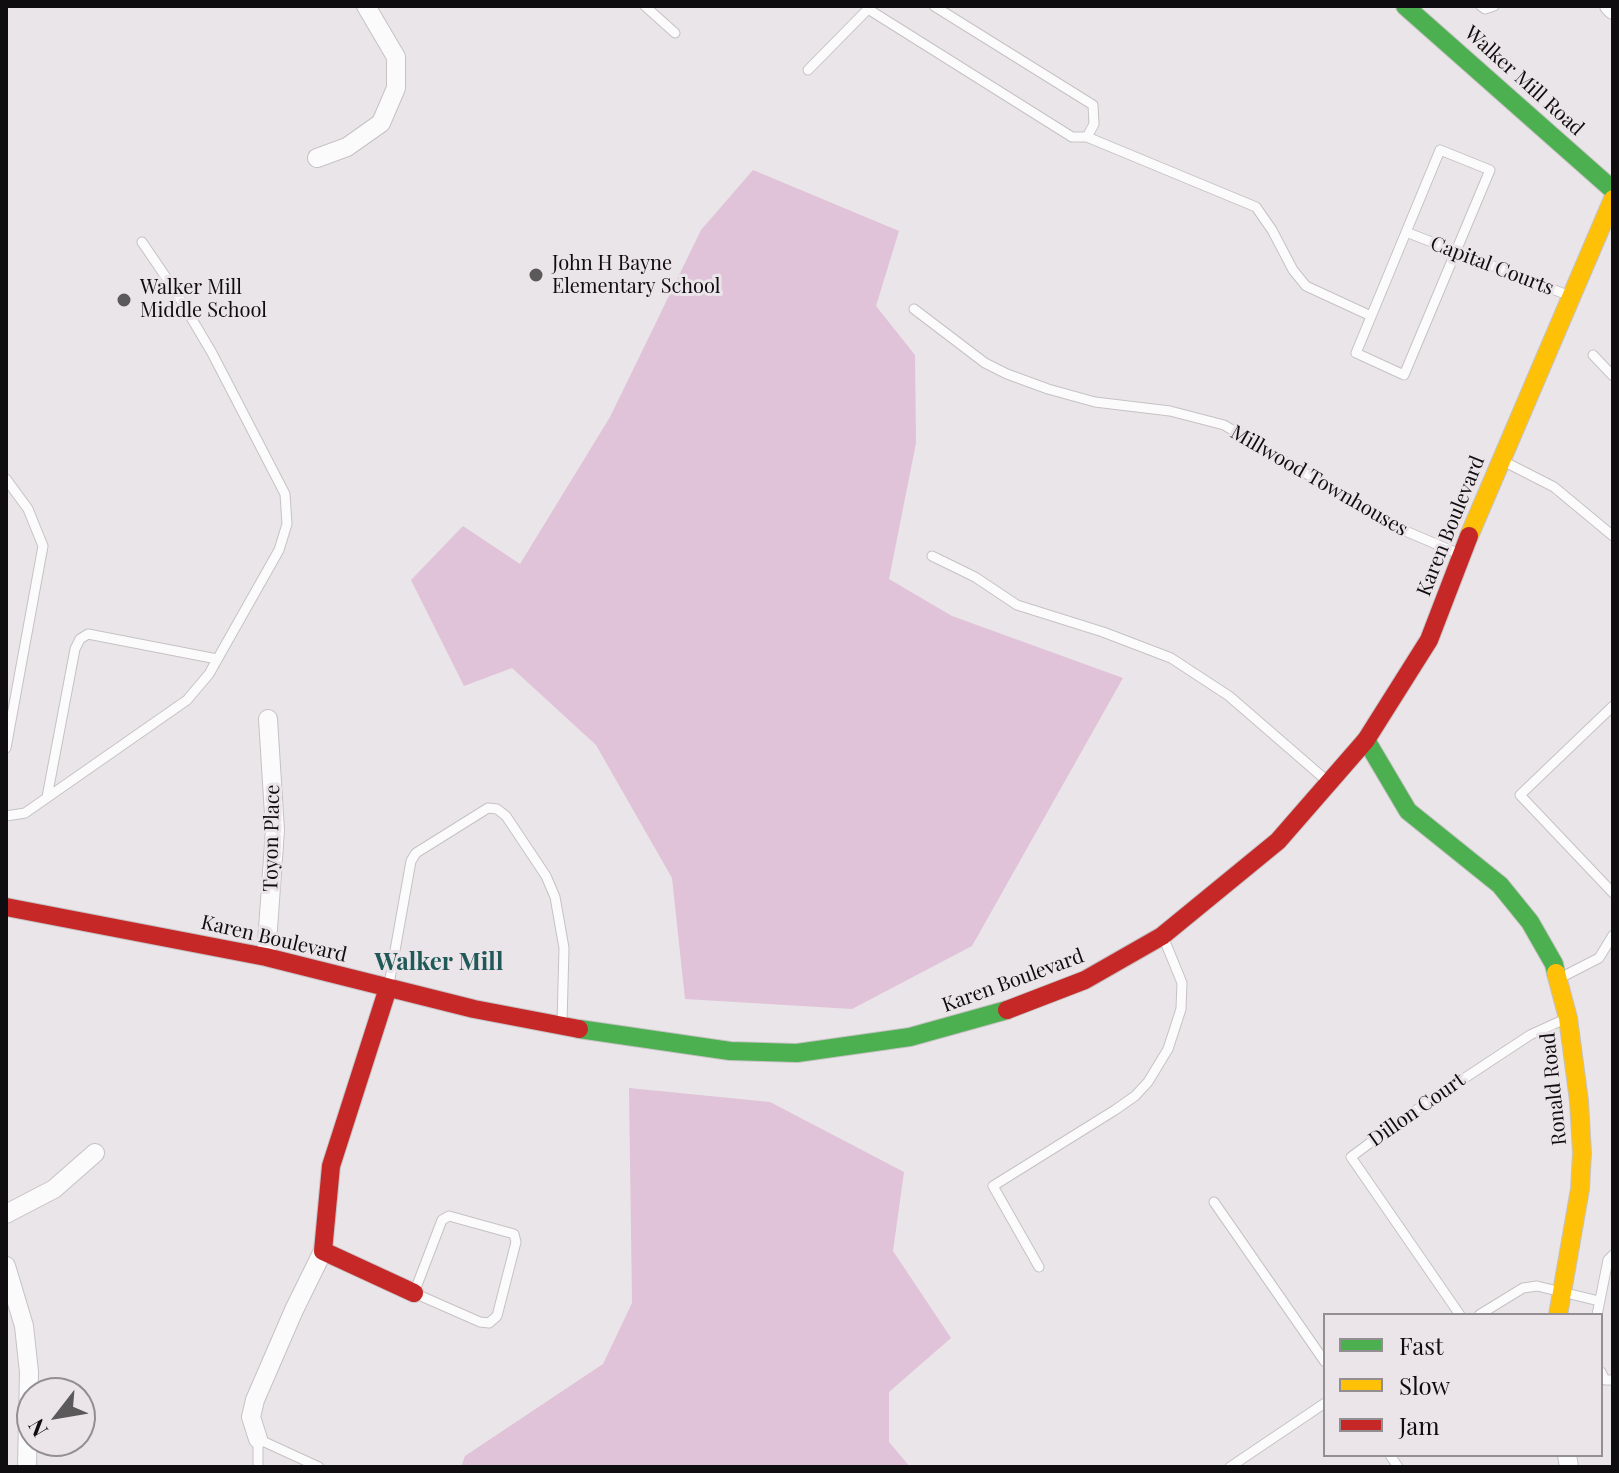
<!DOCTYPE html>
<style>
body{margin:0}
#map{position:relative;width:1619px;height:1473px;overflow:hidden;background:#eae5e8;font-family:"Playfair Display",serif}
canvas{display:block}
.frame{position:absolute;inset:0;border:8px solid #0f0d0f;pointer-events:none}
.legend{position:absolute;left:1323px;top:1313px;width:280px;height:144px;box-sizing:border-box;background:#ebe4e9;border:2px solid #938e92;margin:0;padding:10px 14px;list-style:none;font-size:24px;color:#0f0d0f}
.legend li{display:flex;align-items:center;gap:16px;height:40px}
.legend b{width:40px;border:2px solid #938e92}
.north{position:absolute;left:16px;top:1377px;width:80px;height:80px;box-sizing:border-box;background:#ebe4e9;border:2px solid #938e92;border-radius:50%;rotate:239deg;font-size:22px;font-weight:700;line-height:32px;text-align:center;color:#0f0d0f}
.north::after{content:'';display:block;margin:auto;width:28px;height:36px;background:#5c595b;clip-path:polygon(50% 0,100% 100%,50% 72%,0 100%)}
</style>
<div id="map">
<canvas width="1619" height="1473"></canvas>
<div class="frame"></div>
<ul class="legend">
<li><b style="height:10px;background:#4caf50"></b>Fast</li>
<li><b style="height:10px;background:#ffc107"></b>Slow</li>
<li><b style="height:10px;background:#c62828"></b>Jam</li>
</ul>
<div class="north">N</div>
</div>
<script>
const g = document.querySelector('canvas').getContext('2d');
g.lineJoin = 'round';
function paint(path, color) {
  g.fillStyle = color;
  g.fill(path, 'evenodd');
}
function shape(rows) {
  const path = new Path2D();
  for (const r of rows) {
    path.moveTo(r[0], r[1]);
    for (let i = 2; i < r.length; i += 2) path.lineTo(r[i], r[i + 1]);
  }
  return path;
}
function stroke(path, color, width, dash) {
  g.strokeStyle = color;
  g.lineWidth = width;
  g.lineCap = dash ? 'butt' : 'round';
  g.setLineDash(dash || []);
  g.stroke(path);
}
function label(font, color, halo, rows, align = 'center') {
  g.font = font + ' "Playfair Display",serif';
  g.lineWidth = 6;
  g.setLineDash([]);
  g.textBaseline = 'middle';
  g.strokeStyle = halo;
  g.fillStyle = color;
  for (const [text, x, y, turn = 0] of rows) {
    g.save();
    g.translate(x, y);
    g.rotate((+turn || 0) * Math.PI / 180);
    g.textAlign = isNaN(turn) ? turn : align;
    if (halo) g.strokeText(text, 0, 0);
    g.fillText(text, 0, 0);
    g.restore();
  }
}
paint(shape([
 [753,170,899,231,876,306,915,355,916,443,889,579,952,616,1123,678,972,946,852,1009,685,999,672,878,596,745,512,668,464,686,411,580,463,526,520,564,610,417,701,230],
 [629,1088,770,1102,904,1172,893,1251,951,1338,889,1392,889,1442,910,1467,461,1467,465,1456,603,1364,632,1303]
]), '#e0c3d8');
const lane = shape([
 [645,6,675,33],
 [1481,6,1485,9,1494,6],
 [868,9,1072,137,1087,137,1094,124,1093,105,934,6],
 [808,70,871,6],
 [1087,137,1256,207,1272,230,1293,270,1306,286,1371,316],
 [1440,150,1490,170,1404,375,1356,353,1440,150],
 [1406,232,1570,296],
 [914,309,985,363,1007,374,1048,389,1095,402,1170,411,1224,425,1396,527,1457,553],
 [1593,355,1613,376],
 [1505,462,1554,487,1613,536],
 [6,479,28,509,43,546,6,748],
 [932,556,975,577,1017,605,1103,632,1171,658,1229,696,1326,780],
 [1613,706,1520,795,1613,893],
 [47,797,75,649,80,639,88,634,217,659],
 [6,816,25,813,187,700,209,674,279,550,287,524,285,494,212,353,176,292,142,242],
 [1562,977,1599,958,1613,935],
 [389,984,411,861,416,853,488,808,497,809,506,816,546,876,555,897,564,948,562,1023],
 [1214,1202,1325,1362],
 [449,1216,514,1234,516,1242,497,1316,489,1323,480,1322,414,1293,442,1220,449,1216],
 [1039,1267,993,1186,1115,1110,1135,1096,1148,1082,1168,1049,1181,1009,1182,983,1164,939],
 [1460,1315,1351,1157,1398,1122,1530,1035,1565,1019],
 [1479,1315,1523,1288,1537,1286,1599,1301],
 [1597,1315,1608,1260,1613,1255],
 [1601,1372,1605,1380,1613,1380],
 [1390,1455,1398,1467],
 [258,1467,258,1439,319,1467],
 [1230,1467,1325,1403]
]);
const street = shape([
 [1609,6,1613,10],
 [317,158,347,147,381,123,396,88,396,57,366,6],
 [266,957,275,830,268,719],
 [6,1214,54,1189,95,1153],
 [6,1266,24,1326,29,1372,27,1467],
 [258,1439,251,1417,255,1400,294,1310,323,1251],
 [1567,1455,1569,1467]
]);
const fast = shape([
 [1405,6,1613,190],
 [1366,740,1408,811,1500,885,1530,922,1554,964,1556,973],
 [579,1029,730,1051,797,1053,910,1037,1007,1010]
]);
const slow = shape([
 [1469,536,1613,199],
 [1556,973,1568,1018,1579,1101,1582,1153,1580,1189,1558,1315]
]);
const jam = shape([
 [6,907,266,957,474,1009,579,1029],
 [388,988,331,1166,323,1251,414,1293],
 [1007,1010,1085,980,1162,936,1278,841,1366,740,1429,640,1469,536]
]);
stroke(lane, '#c6c2c4', 11);
stroke(street, '#c6c2c4', 20);
stroke(fast, '#c6c2c4', 20);
stroke(slow, '#c6c2c4', 20);
stroke(jam, '#c6c2c4', 20);
stroke(lane, '#fcfbfc', 9);
stroke(street, '#fcfbfc', 18);
stroke(fast, '#4caf50', 18);
stroke(slow, '#ffc107', 18);
stroke(jam, '#c62828', 18);
for (const [x, y, r, color] of [
 [536,275,8,"#5c595b"],
 [124,300,8,"#5c595b"]
]) {
  const dot = new Path2D();
  dot.arc(x, y, r, 0, 2 * Math.PI);
  g.fillStyle = color;
  g.fill(dot);
  stroke(dot, '#ebe4e9', 3);
}
label('20px', '#0f0d0f', '#ebe4e9', [
 ["Walker Mill Road",1524,81,42],
 ["Capital Courts",1492,266,21],
 ["Millwood Townhouses",1319,481,30],
 ["Karen Boulevard",1451,526,-68],
 ["Toyon Place",272,838,-89],
 ["Karen Boulevard",274,939,13],
 ["Karen Boulevard",1013,981,-20],
 ["Ronald Road",1554,1089,-96],
 ["Dillon Court",1417,1110,-35]
]);
label('20px', '#0f0d0f', '#ebe4e9', [
 ["John H Bayne",552,264],
 ["Elementary School",552,287],
 ["Walker Mill",140,288],
 ["Middle School",140,311]
], 'left');
label('bold 24px', '#205a58', '#ebe4e9', [
 ["Walker Mill",439,963]
]);
</script>
